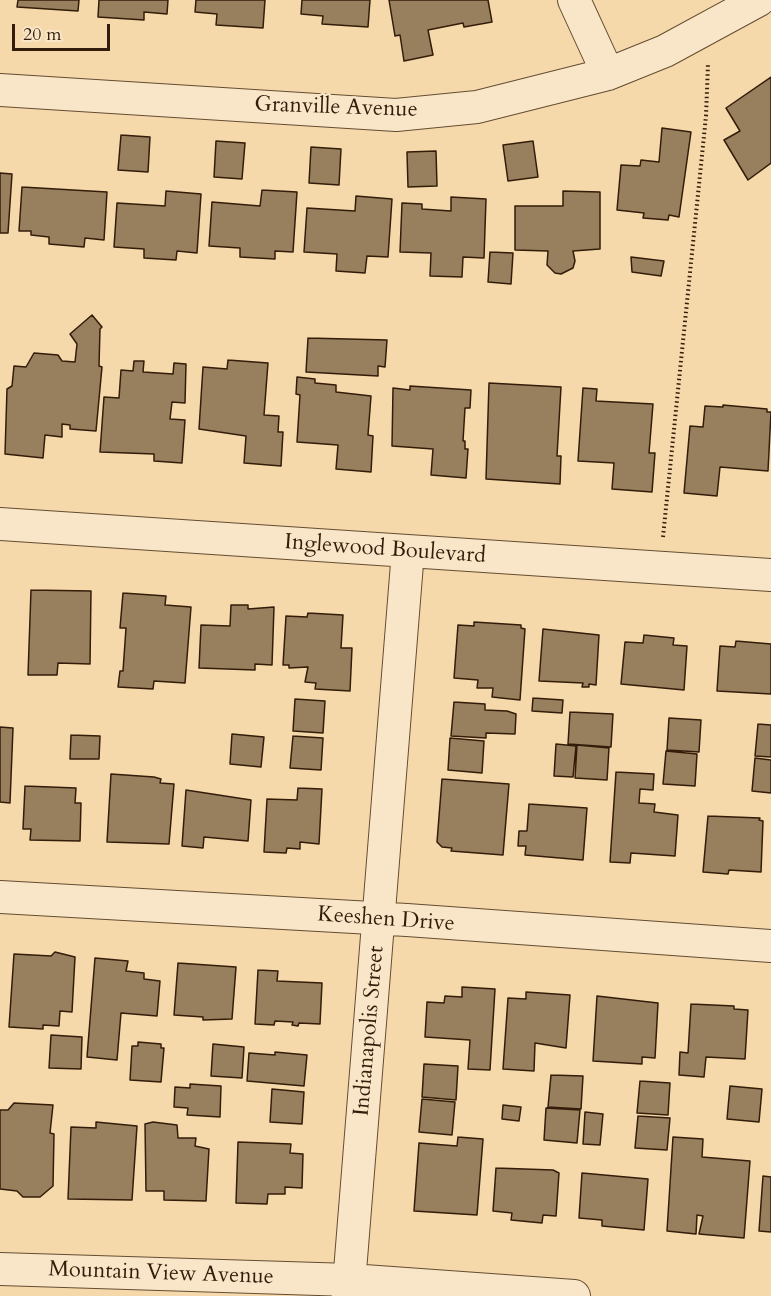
<!DOCTYPE html>
<style>
body{margin:0}
#map{position:relative;width:771px;height:1296px;overflow:hidden;background:#f6d9aa;font-family:Cardo,serif}
canvas{display:block}
.scale{position:absolute;left:12px;top:24px;width:98px;height:27px;box-sizing:border-box;border:3px solid #331d0a;border-top:0;padding-left:8px;font-size:18px;line-height:21px;white-space:nowrap;color:#331d0a;-webkit-text-stroke:4px #f9e6c8;paint-order:stroke}
</style>
<div id="map">
<canvas width="771" height="1296"></canvas>
<div class="scale">20 m</div>
</div>
<script>
const g = document.querySelector('canvas').getContext('2d');
g.lineJoin = 'round';
function paint(path, color) {
  g.fillStyle = color;
  g.fill(path, 'evenodd');
}
function shape(rows) {
  const path = new Path2D();
  for (const r of rows) {
    path.moveTo(r[0], r[1]);
    for (let i = 2; i < r.length; i += 2) path.lineTo(r[i], r[i + 1]);
  }
  return path;
}
function stroke(path, color, width, dash) {
  g.strokeStyle = color;
  g.lineWidth = width;
  g.lineCap = dash ? 'butt' : 'round';
  g.setLineDash(dash || []);
  g.stroke(path);
}
function label(font, color, halo, rows, align = 'center') {
  g.font = font + ' Cardo,serif';
  g.lineWidth = 4.5;
  g.setLineDash([]);
  g.textBaseline = 'middle';
  g.strokeStyle = halo;
  g.fillStyle = color;
  for (const [text, x, y, turn = 0] of rows) {
    g.save();
    g.translate(x, y);
    g.rotate((+turn || 0) * Math.PI / 180);
    g.textAlign = isNaN(turn) ? turn : align;
    if (halo) g.strokeText(text, 0, 0);
    g.fillText(text, 0, 0);
    g.restore();
  }
}
const building = shape([
 [18,0,79,0,78,11,17,7,18,0],
 [99,0,168,0,167,14,144,12,144,20,98,17,99,0],
 [196,0,265,0,263,28,216,25,217,14,195,12,196,0],
 [302,0,370,0,368,27,322,24,323,16,301,14,302,0],
 [389,0,488,0,492,22,464,27,463,23,428,30,433,55,404,61,400,35,395,36,389,0],
 [771,77,771,163,748,180,724,140,740,131,726,108,771,77],
 [662,128,691,132,679,217,669,215,668,220,643,218,644,213,617,210,621,165,640,166,641,160,659,162,662,128],
 [121,135,150,137,148,172,118,170,121,135],
 [216,141,245,143,242,179,214,177,216,141],
 [533,141,538,177,508,181,503,145,533,141],
 [311,147,341,149,339,185,309,183,311,147],
 [436,151,437,186,408,187,407,152,436,151],
 [0,173,12,174,8,233,0,233,0,173],
 [22,187,107,192,104,240,85,238,84,247,49,244,49,237,31,235,31,231,19,231,22,187],
 [262,190,297,192,293,252,275,251,275,259,240,257,240,248,209,246,212,202,260,206,262,190],
 [166,191,201,194,197,253,177,251,176,260,144,258,144,249,114,247,117,203,165,206,166,191],
 [563,191,600,192,600,249,573,251,575,261,573,268,561,274,555,273,547,265,548,251,515,250,515,206,563,206,563,191],
 [356,196,392,199,388,257,367,256,365,273,336,271,337,254,304,252,307,208,355,211,356,196],
 [451,197,486,199,484,258,463,257,462,277,430,276,431,253,400,252,402,203,422,204,422,209,451,211,451,197],
 [490,252,513,253,511,284,488,282,490,252],
 [631,257,664,261,661,276,632,272,631,257],
 [92,315,102,327,100,329,99,366,102,367,96,431,70,429,70,425,62,424,62,437,45,435,43,458,5,454,7,389,12,386,14,366,26,367,34,353,58,355,62,361,75,362,77,344,70,334,92,315],
 [308,338,387,340,385,367,378,366,378,376,306,372,308,338],
 [228,360,268,363,264,415,279,416,278,432,283,432,281,466,244,463,246,436,199,429,203,367,227,369,228,360],
 [134,361,144,361,143,372,173,374,174,363,186,364,185,403,172,402,170,419,185,420,182,463,154,461,154,454,100,452,104,397,119,398,121,370,133,371,134,361],
 [297,377,315,379,315,383,336,385,336,392,371,396,368,435,373,436,371,472,336,469,338,445,297,442,300,395,296,394,297,377],
 [489,383,561,387,557,456,561,456,560,484,486,479,489,383],
 [410,386,471,390,470,408,465,408,463,441,465,441,465,449,468,449,466,478,431,475,433,449,392,446,393,388,410,390,410,386],
 [583,388,597,389,596,401,653,404,649,453,655,453,652,492,612,489,614,463,578,461,583,388],
 [723,405,767,409,767,412,771,412,768,471,720,467,717,496,684,493,690,426,703,427,705,406,723,407,723,405],
 [31,590,91,591,90,664,58,663,57,675,28,675,31,590],
 [123,593,166,596,165,605,191,607,185,683,154,681,153,689,118,687,120,671,123,671,126,628,120,628,123,593],
 [231,605,248,605,248,609,274,607,272,665,255,664,255,670,199,668,201,625,230,626,231,605],
 [308,613,343,615,341,648,352,648,350,691,315,689,316,683,305,682,308,667,289,668,289,665,283,665,286,616,307,617,308,613],
 [474,622,521,625,521,628,525,629,520,700,492,697,493,688,477,688,478,680,454,678,458,625,474,626,474,622],
 [543,629,599,635,596,685,589,684,589,687,582,687,583,683,539,681,543,629],
 [644,635,674,638,673,645,687,646,684,690,621,684,625,642,643,643,644,635],
 [736,641,771,644,771,694,717,691,720,646,735,647,736,641],
 [533,698,563,700,562,713,532,711,533,698],
 [295,699,325,701,323,733,293,731,295,699],
 [454,702,485,704,485,710,507,711,516,714,515,734,486,733,486,738,451,736,454,702],
 [570,712,613,714,611,747,568,744,570,712],
 [669,718,701,720,699,752,667,750,669,718],
 [758,724,771,725,771,757,755,756,758,724],
 [0,727,13,728,10,803,0,802,0,727],
 [232,734,264,737,261,767,230,764,232,734],
 [71,735,100,736,99,759,70,759,71,735],
 [293,736,323,738,321,770,290,768,293,736],
 [450,738,484,741,482,773,448,770,450,738],
 [556,744,576,746,573,777,554,776,556,744],
 [577,745,609,748,607,780,575,778,577,745],
 [666,751,697,754,695,786,663,784,666,751],
 [755,758,771,760,771,793,752,791,755,758],
 [616,772,654,774,653,790,640,789,639,803,655,804,654,812,678,815,675,856,631,853,630,863,610,862,616,772],
 [111,774,154,777,161,779,160,783,174,784,169,844,107,842,111,774],
 [442,779,509,784,503,855,451,851,452,848,442,847,437,842,442,779],
 [25,786,76,788,75,803,81,803,80,841,30,840,31,829,23,829,25,786],
 [298,788,322,789,319,844,300,842,300,849,287,848,286,853,264,852,267,799,297,800,298,788],
 [186,790,251,800,248,841,204,837,203,848,182,846,186,790],
 [529,804,587,808,583,860,525,855,526,846,518,846,519,831,527,831,529,804],
 [708,816,760,818,759,820,763,821,761,872,729,870,728,874,703,872,708,816],
 [55,952,75,957,72,1012,60,1011,59,1026,43,1025,43,1029,9,1027,14,954,51,956,55,952],
 [95,958,128,961,126,971,144,973,144,979,160,981,157,1016,121,1013,117,1060,87,1057,95,958],
 [178,963,236,967,232,1019,203,1020,203,1017,174,1015,178,963],
 [258,970,278,971,277,981,322,983,320,1024,299,1023,298,1026,292,1025,293,1022,275,1021,274,1025,255,1024,258,970],
 [462,987,495,989,490,1070,468,1069,470,1040,425,1037,427,1002,444,1003,445,996,462,997,462,987],
 [526,992,570,995,566,1048,535,1043,534,1071,503,1069,508,998,526,999,526,992],
 [597,996,658,1003,655,1058,642,1057,642,1064,593,1061,597,996],
 [691,1004,734,1006,734,1009,748,1010,745,1059,706,1057,704,1077,679,1075,680,1052,688,1053,691,1004],
 [51,1035,82,1037,81,1069,49,1068,51,1035],
 [138,1042,161,1044,161,1048,164,1048,161,1082,130,1080,132,1046,138,1046,138,1042],
 [213,1044,244,1047,242,1078,211,1076,213,1044],
 [275,1052,307,1055,304,1086,247,1081,249,1053,275,1055,275,1052],
 [424,1064,458,1066,456,1100,422,1097,424,1064],
 [551,1075,583,1076,581,1109,548,1107,551,1075],
 [640,1081,670,1083,668,1115,637,1113,640,1081],
 [190,1084,221,1086,220,1117,187,1115,188,1108,174,1107,175,1087,190,1088,190,1084],
 [730,1086,762,1089,759,1122,727,1119,730,1086],
 [272,1089,304,1092,302,1124,270,1122,272,1089],
 [422,1099,455,1102,452,1135,419,1132,422,1099],
 [14,1103,53,1105,50,1133,54,1134,53,1186,40,1197,23,1197,17,1191,0,1189,0,1110,8,1110,14,1103],
 [503,1105,521,1107,519,1121,502,1119,503,1105],
 [546,1108,580,1110,577,1143,544,1140,546,1108],
 [585,1112,603,1114,600,1145,583,1144,585,1112],
 [638,1116,670,1118,667,1150,635,1148,638,1116],
 [96,1122,137,1126,132,1200,68,1199,71,1127,96,1128,96,1122],
 [153,1122,177,1125,178,1138,196,1138,195,1146,209,1149,206,1201,164,1200,164,1191,146,1191,145,1124,153,1122],
 [458,1137,483,1139,477,1215,414,1211,419,1143,457,1146,458,1137],
 [673,1137,703,1139,702,1157,750,1161,744,1238,699,1234,703,1216,697,1215,696,1234,667,1231,673,1137],
 [238,1142,291,1144,290,1153,303,1154,302,1188,285,1187,285,1194,268,1194,267,1204,236,1203,238,1142],
 [496,1168,553,1170,559,1173,556,1216,543,1215,542,1223,511,1220,512,1213,493,1211,496,1168],
 [582,1173,648,1179,644,1230,602,1226,602,1220,579,1218,582,1173],
 [763,1176,771,1177,771,1232,759,1231,763,1176]
]);
paint(building, '#987f5d');
stroke(building, '#331d0a', 1.5);
const minor = shape([
 [574,0,608,74],
 [0,90,396,115,477,107,608,74,665,51,759,0],
 [0,524,771,575],
 [0,897,407,920,771,946],
 [0,1269,350,1280,574,1296],
 [348,1296,408,551]
]);
stroke(minor, '#644c32', 34);
stroke(shape([
 [663,537,706,116,708,64]
]), '#331d0a', 4, [1.5, 3]);
stroke(minor, '#f9e6c8', 32);
label('22px', '#331d0a', '#f9e6c8', [
 ["Granville Avenue",336,108,2],
 ["Inglewood Boulevard",385,550,4],
 ["Keeshen Drive",386,920,4],
 ["Indianapolis Street",370,1031,-85],
 ["Mountain View Avenue",161,1274,2]
]);
</script>
